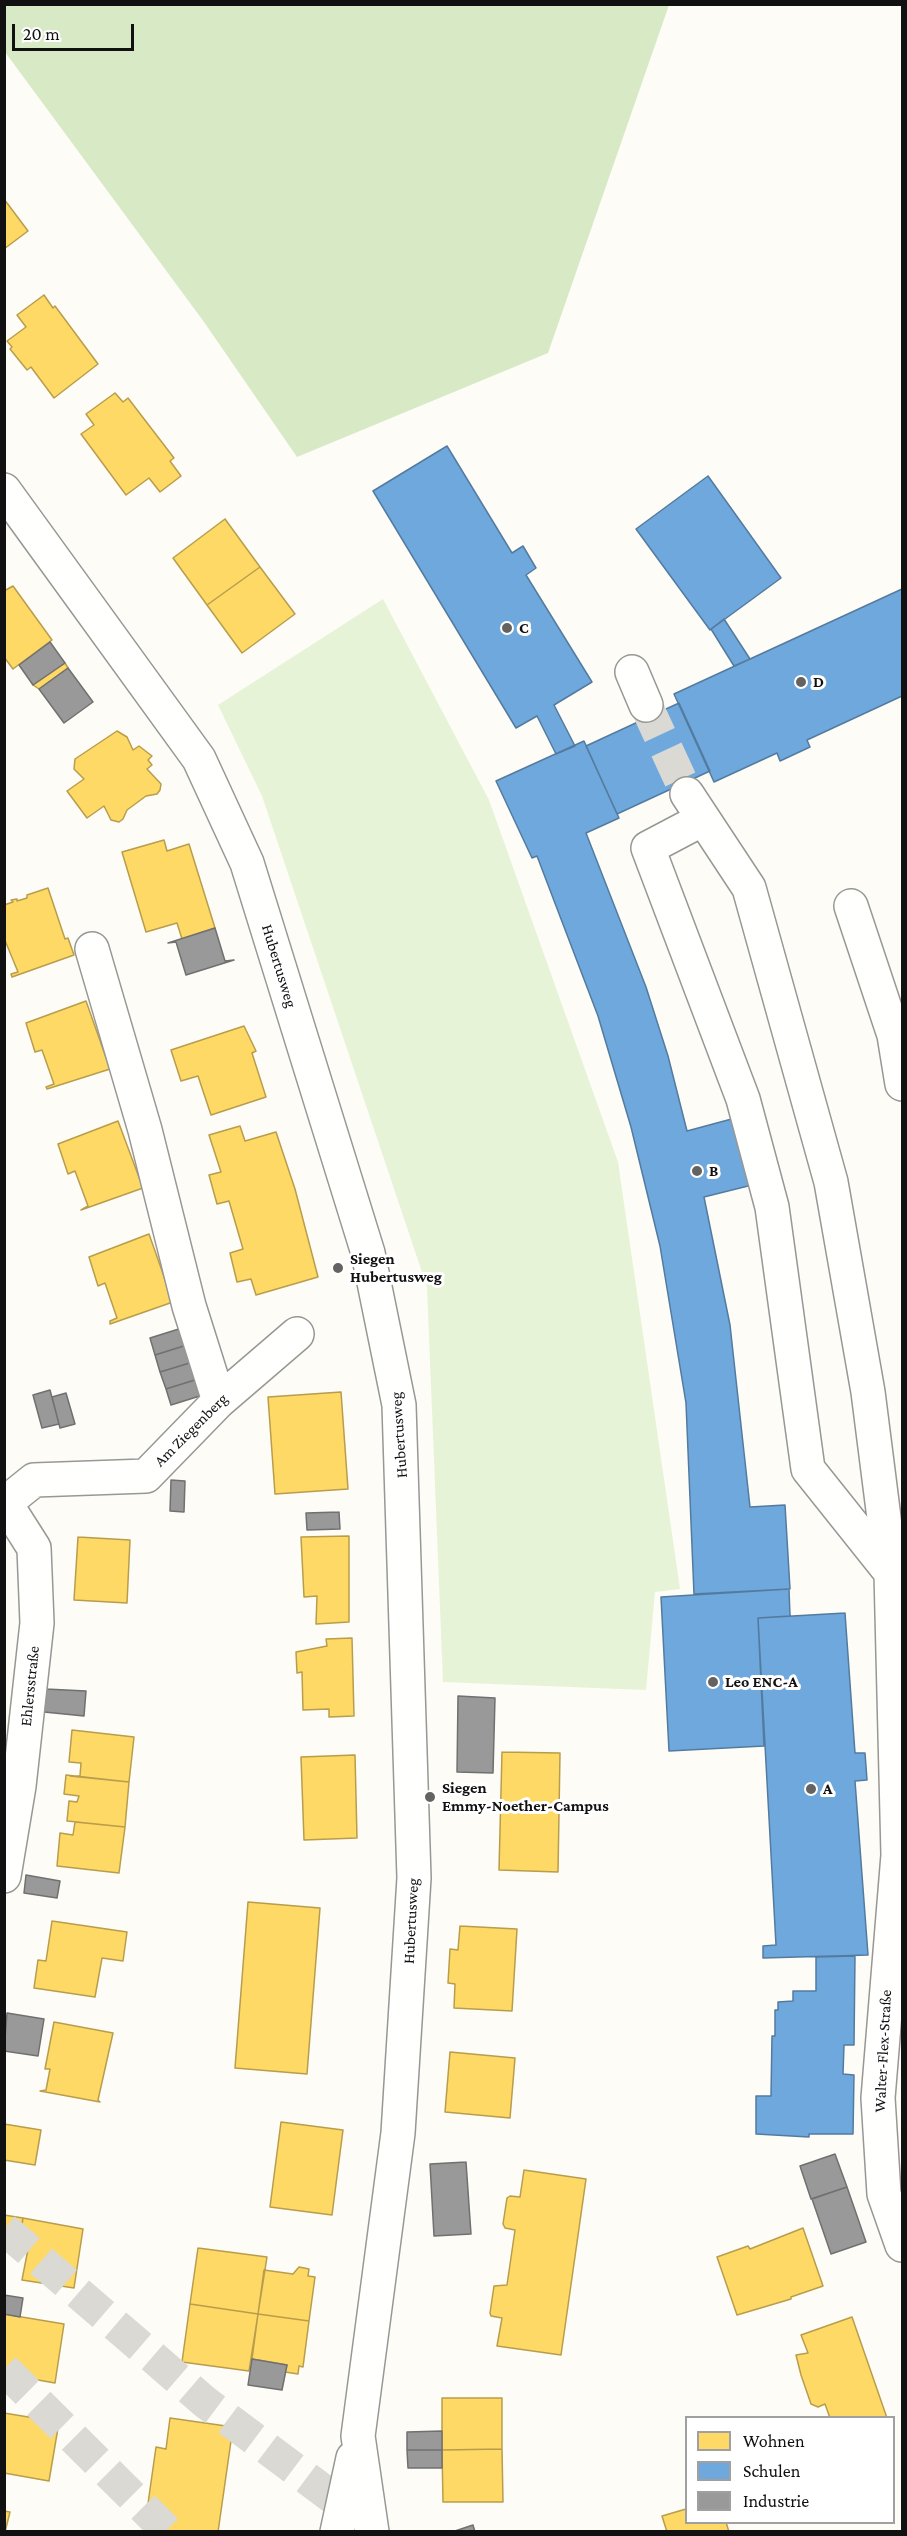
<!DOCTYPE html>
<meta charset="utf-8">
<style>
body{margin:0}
#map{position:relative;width:907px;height:2536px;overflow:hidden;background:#fdfcf7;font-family:"Crimson Pro",serif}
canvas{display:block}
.frame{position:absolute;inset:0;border:6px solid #111;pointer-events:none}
.legend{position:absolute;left:685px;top:2416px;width:210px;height:108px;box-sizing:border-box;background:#fff;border:2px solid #a0a0a0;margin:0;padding:8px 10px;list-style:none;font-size:18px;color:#111}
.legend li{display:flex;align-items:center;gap:12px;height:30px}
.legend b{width:30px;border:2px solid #a0a0a0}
.scale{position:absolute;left:12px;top:24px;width:122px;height:27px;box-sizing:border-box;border:3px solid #111;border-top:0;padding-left:8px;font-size:18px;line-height:21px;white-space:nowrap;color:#111;-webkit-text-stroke:4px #fff;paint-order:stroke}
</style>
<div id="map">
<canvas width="907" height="2536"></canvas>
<div class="frame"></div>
<ul class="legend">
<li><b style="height:16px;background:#ffd966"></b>Wohnen</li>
<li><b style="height:16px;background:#6fa8dc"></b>Schulen</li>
<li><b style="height:16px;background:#999"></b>Industrie</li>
</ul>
<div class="scale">20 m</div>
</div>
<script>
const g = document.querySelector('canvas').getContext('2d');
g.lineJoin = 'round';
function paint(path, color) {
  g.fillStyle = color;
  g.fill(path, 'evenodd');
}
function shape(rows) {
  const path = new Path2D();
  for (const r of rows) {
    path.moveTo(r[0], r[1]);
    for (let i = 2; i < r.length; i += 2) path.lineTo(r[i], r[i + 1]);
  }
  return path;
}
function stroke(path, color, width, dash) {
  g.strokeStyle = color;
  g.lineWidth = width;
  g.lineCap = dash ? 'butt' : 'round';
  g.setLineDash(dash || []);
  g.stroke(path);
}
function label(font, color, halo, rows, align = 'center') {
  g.font = font + ' "Crimson Pro",serif';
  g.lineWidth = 6;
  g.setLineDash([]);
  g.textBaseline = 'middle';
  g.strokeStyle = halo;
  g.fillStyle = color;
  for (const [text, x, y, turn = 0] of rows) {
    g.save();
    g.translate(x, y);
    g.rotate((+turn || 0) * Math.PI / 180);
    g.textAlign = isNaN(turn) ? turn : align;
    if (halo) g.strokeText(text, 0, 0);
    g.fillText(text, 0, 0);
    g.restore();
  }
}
paint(shape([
 [383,599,489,800,618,1162,680,1589,655,1592,646,1690,443,1682,427,1287,262,796,218,705]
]), '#e7f3d7');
paint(shape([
 [4,5,5,4,669,5,548,353,297,457,204,322,5,52]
]), '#d8eac5');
const homes = shape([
 [4,199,28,231,4,249,4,199],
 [44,295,53,308,55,306,98,364,54,398,31,367,27,370,10,349,12,347,7,341,26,327,17,315,44,295],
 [115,393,123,402,128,398,174,458,170,461,181,476,160,492,149,478,126,495,81,434,94,425,86,414,115,393],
 [225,519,260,567,207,605,173,558,225,519],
 [260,567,295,614,242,653,207,605,260,567],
 [13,586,52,640,13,669,4,657,4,591,13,586],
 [65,663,68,668,39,689,33,685,65,663],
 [117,731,127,737,133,750,139,746,152,756,148,760,152,765,147,769,161,784,160,790,157,794,146,796,127,810,123,819,119,822,111,820,104,806,87,818,67,791,84,779,74,769,75,759,117,731],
 [164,840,167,851,189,844,215,928,182,939,177,923,146,932,122,852,164,840],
 [48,888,65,939,68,938,74,955,12,977,11,974,18,972,4,938,4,905,13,902,11,900,17,899,17,901,27,898,27,895,48,888],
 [86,1001,110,1069,47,1089,46,1087,54,1084,42,1050,35,1052,26,1023,86,1001],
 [244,1026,256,1051,252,1053,266,1097,211,1115,198,1076,181,1081,171,1050,244,1026],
 [118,1121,143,1188,81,1210,88,1206,75,1171,68,1174,58,1144,118,1121],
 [240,1126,245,1141,276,1132,295,1189,318,1277,256,1295,251,1279,237,1282,230,1253,243,1249,229,1201,217,1204,209,1175,221,1172,209,1135,240,1126],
 [149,1234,173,1302,110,1324,110,1321,117,1318,105,1283,98,1286,89,1257,149,1234],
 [341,1392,348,1489,275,1494,268,1397,341,1392],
 [349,1536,349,1622,316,1624,317,1596,304,1597,301,1537,349,1536],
 [78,1537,130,1540,127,1603,74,1600,78,1537],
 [352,1638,354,1716,329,1717,329,1709,303,1710,302,1672,297,1673,296,1652,327,1646,326,1639,352,1638],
 [72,1730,134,1737,129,1782,70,1776,80,1776,81,1763,69,1762,72,1730],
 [502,1752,560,1753,558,1872,499,1870,502,1752],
 [355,1755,357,1838,304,1840,301,1757,355,1755],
 [66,1775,129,1782,125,1827,67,1821,69,1801,77,1802,79,1796,64,1794,66,1775],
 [75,1822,125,1827,119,1873,57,1866,60,1833,73,1835,75,1822],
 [248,1902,320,1908,307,2074,235,2068,248,1902],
 [52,1921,127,1932,123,1961,102,1958,95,1997,34,1988,38,1960,46,1961,52,1921],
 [460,1926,517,1929,512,2011,454,2008,455,1984,448,1983,450,1949,458,1950,460,1926],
 [54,2022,113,2033,98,2100,100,2102,40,2091,46,2090,50,2069,45,2069,54,2022],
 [450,2052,515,2058,510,2118,445,2112,450,2052],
 [281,2122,343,2130,332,2215,270,2207,281,2122],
 [4,2124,41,2130,35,2165,4,2160,4,2124],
 [524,2170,586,2179,561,2355,497,2346,502,2318,491,2316,490,2313,494,2286,507,2285,515,2230,505,2228,503,2224,507,2198,510,2196,520,2197,524,2170],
 [4,2215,23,2218,18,2252,4,2250,4,2215],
 [23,2218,83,2229,74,2288,22,2280,28,2249,18,2247,23,2218],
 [803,2228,823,2286,791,2297,791,2299,737,2315,717,2257,748,2246,750,2249,803,2228],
 [198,2248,267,2257,258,2314,190,2304,198,2248],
 [299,2267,309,2269,308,2276,315,2277,309,2321,258,2314,264,2270,293,2274,299,2267],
 [190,2304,258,2314,249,2371,182,2362,190,2304],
 [4,2314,64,2324,55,2383,4,2374,4,2314],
 [258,2314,309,2321,303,2367,299,2366,298,2374,285,2372,287,2365,252,2359,258,2314],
 [852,2317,887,2418,830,2418,825,2404,818,2407,811,2404,801,2375,796,2355,808,2353,801,2335,852,2317],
 [442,2398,502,2398,502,2449,442,2450,442,2398],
 [4,2413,59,2422,49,2481,4,2473,4,2413],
 [170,2418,233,2427,218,2532,144,2532,156,2447,166,2449,170,2418],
 [502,2449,503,2502,443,2502,442,2450,502,2449],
 [686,2509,686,2522,726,2522,729,2532,667,2532,662,2516,686,2509],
 [4,2511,10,2512,5,2532,4,2532,4,2511]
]);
paint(homes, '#ffd966');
stroke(homes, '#b89d4c', 1.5);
const schools = shape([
 [447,446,512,553,523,546,536,568,526,575,592,682,554,705,575,746,556,754,537,716,516,728,373,491,447,446],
 [708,476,781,578,710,630,636,529,708,476],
 [902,589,902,696,807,740,810,747,780,761,777,753,714,782,674,694,902,589],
 [724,619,750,659,734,666,711,629,724,619],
 [679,703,710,771,617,814,586,746,679,703],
 [584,741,619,818,586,833,646,987,668,1056,687,1131,739,1117,756,1184,704,1197,730,1325,750,1507,785,1505,790,1589,694,1594,686,1403,660,1246,631,1127,598,1016,537,856,532,858,496,781,584,741],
 [789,1589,790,1616,758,1618,764,1746,669,1751,661,1597,789,1589],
 [845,1613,855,1753,865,1753,867,1780,855,1781,868,1955,763,1958,763,1946,776,1945,758,1618,845,1613],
 [855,1956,854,2045,844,2045,843,2074,854,2075,853,2134,809,2134,809,2137,756,2134,756,2096,771,2096,772,2036,775,2036,775,2010,778,2010,778,2002,793,2001,793,1991,816,1991,816,1957,855,1956]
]);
paint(schools, '#6fa8dc');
stroke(schools, '#537b9f', 1.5);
const industry = shape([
 [50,642,65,663,33,685,19,665,50,642],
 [68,668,93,702,64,723,39,689,68,668],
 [215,928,225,961,234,960,186,975,176,942,168,943,215,928],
 [182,1328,187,1345,155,1355,150,1338,182,1328],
 [187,1345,193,1362,160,1372,155,1355,187,1345],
 [193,1362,198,1379,166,1389,160,1372,193,1362],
 [198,1379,203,1395,171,1405,166,1389,198,1379],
 [50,1390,59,1424,42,1428,33,1395,50,1390],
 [66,1393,75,1424,60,1428,52,1397,66,1393],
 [171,1480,185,1481,184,1512,170,1511,171,1480],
 [339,1512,340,1529,307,1530,306,1513,339,1512],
 [46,1689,86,1691,84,1716,44,1712,46,1689],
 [458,1696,495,1698,493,1773,457,1772,458,1696],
 [26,1875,60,1881,57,1898,24,1893,26,1875],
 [7,2013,44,2019,38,2056,4,2051,7,2013],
 [835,2154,847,2187,811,2199,800,2166,835,2154],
 [466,2162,471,2234,434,2236,430,2164,466,2162],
 [847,2187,866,2242,831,2254,812,2199,847,2187],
 [4,2295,23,2298,20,2317,4,2314,4,2295],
 [252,2359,287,2365,282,2390,248,2385,252,2359],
 [442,2431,442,2450,407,2450,407,2432,442,2431],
 [407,2450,442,2450,442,2468,408,2468,407,2450],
 [473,2525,475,2532,452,2532,473,2525]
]);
paint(industry, '#999');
stroke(industry, '#707070', 1.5);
stroke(shape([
 [646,705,687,794]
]), '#dad9d4', 33, [33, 16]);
stroke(shape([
 [4,2229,205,2402,364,2521],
 [4,2369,168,2532]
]), '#dad9d4', 33, [33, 16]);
const minor = shape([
 [4,490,199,759,247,863,368,1253,399,1405,414,1878,398,2133,358,2436,372,2532],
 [632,672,646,705],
 [687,794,749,888,831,1182,868,1392,891,1573,898,1855,878,2098,884,2194,902,2245],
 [703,819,648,848,743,1099,772,1207,808,1469,891,1573],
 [851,906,894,1035,902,1084],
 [92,949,145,1130,189,1306,219,1401],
 [4,1504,34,1480,146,1476,219,1401,297,1334],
 [4,1876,19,1786,37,1623,34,1548,6,1504],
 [337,2532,353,2458]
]);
stroke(minor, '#979795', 36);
stroke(minor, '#fffffe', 33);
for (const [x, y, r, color] of [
 [507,628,6,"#646362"],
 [801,682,6,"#646362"],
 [697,1171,6,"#646362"],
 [338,1268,6,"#646362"],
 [713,1682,6,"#646362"],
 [811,1789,6,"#646362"],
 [430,1797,6,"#646362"]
]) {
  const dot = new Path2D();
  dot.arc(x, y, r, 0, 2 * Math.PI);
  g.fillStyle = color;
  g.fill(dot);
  stroke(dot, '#fff', 2);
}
label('bold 16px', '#111', '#fff', [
 ["C",519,628],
 ["D",813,682],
 ["B",709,1171],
 ["Siegen",350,1259],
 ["Hubertusweg",350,1277],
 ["Leo ENC-A",725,1682],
 ["Siegen",442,1788],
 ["Emmy-Noether-Campus",442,1806],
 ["A",823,1789]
], 'left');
label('16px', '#111', '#fff', [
 ["Hubertusweg",279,966,73],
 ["Am Ziegenberg",191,1430,-45],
 ["Hubertusweg",399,1435,-94],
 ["Ehlersstraße",30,1686,-84],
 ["Hubertusweg",411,1921,-87],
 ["Walter-Flex-Straße",883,2051,-87]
]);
</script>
